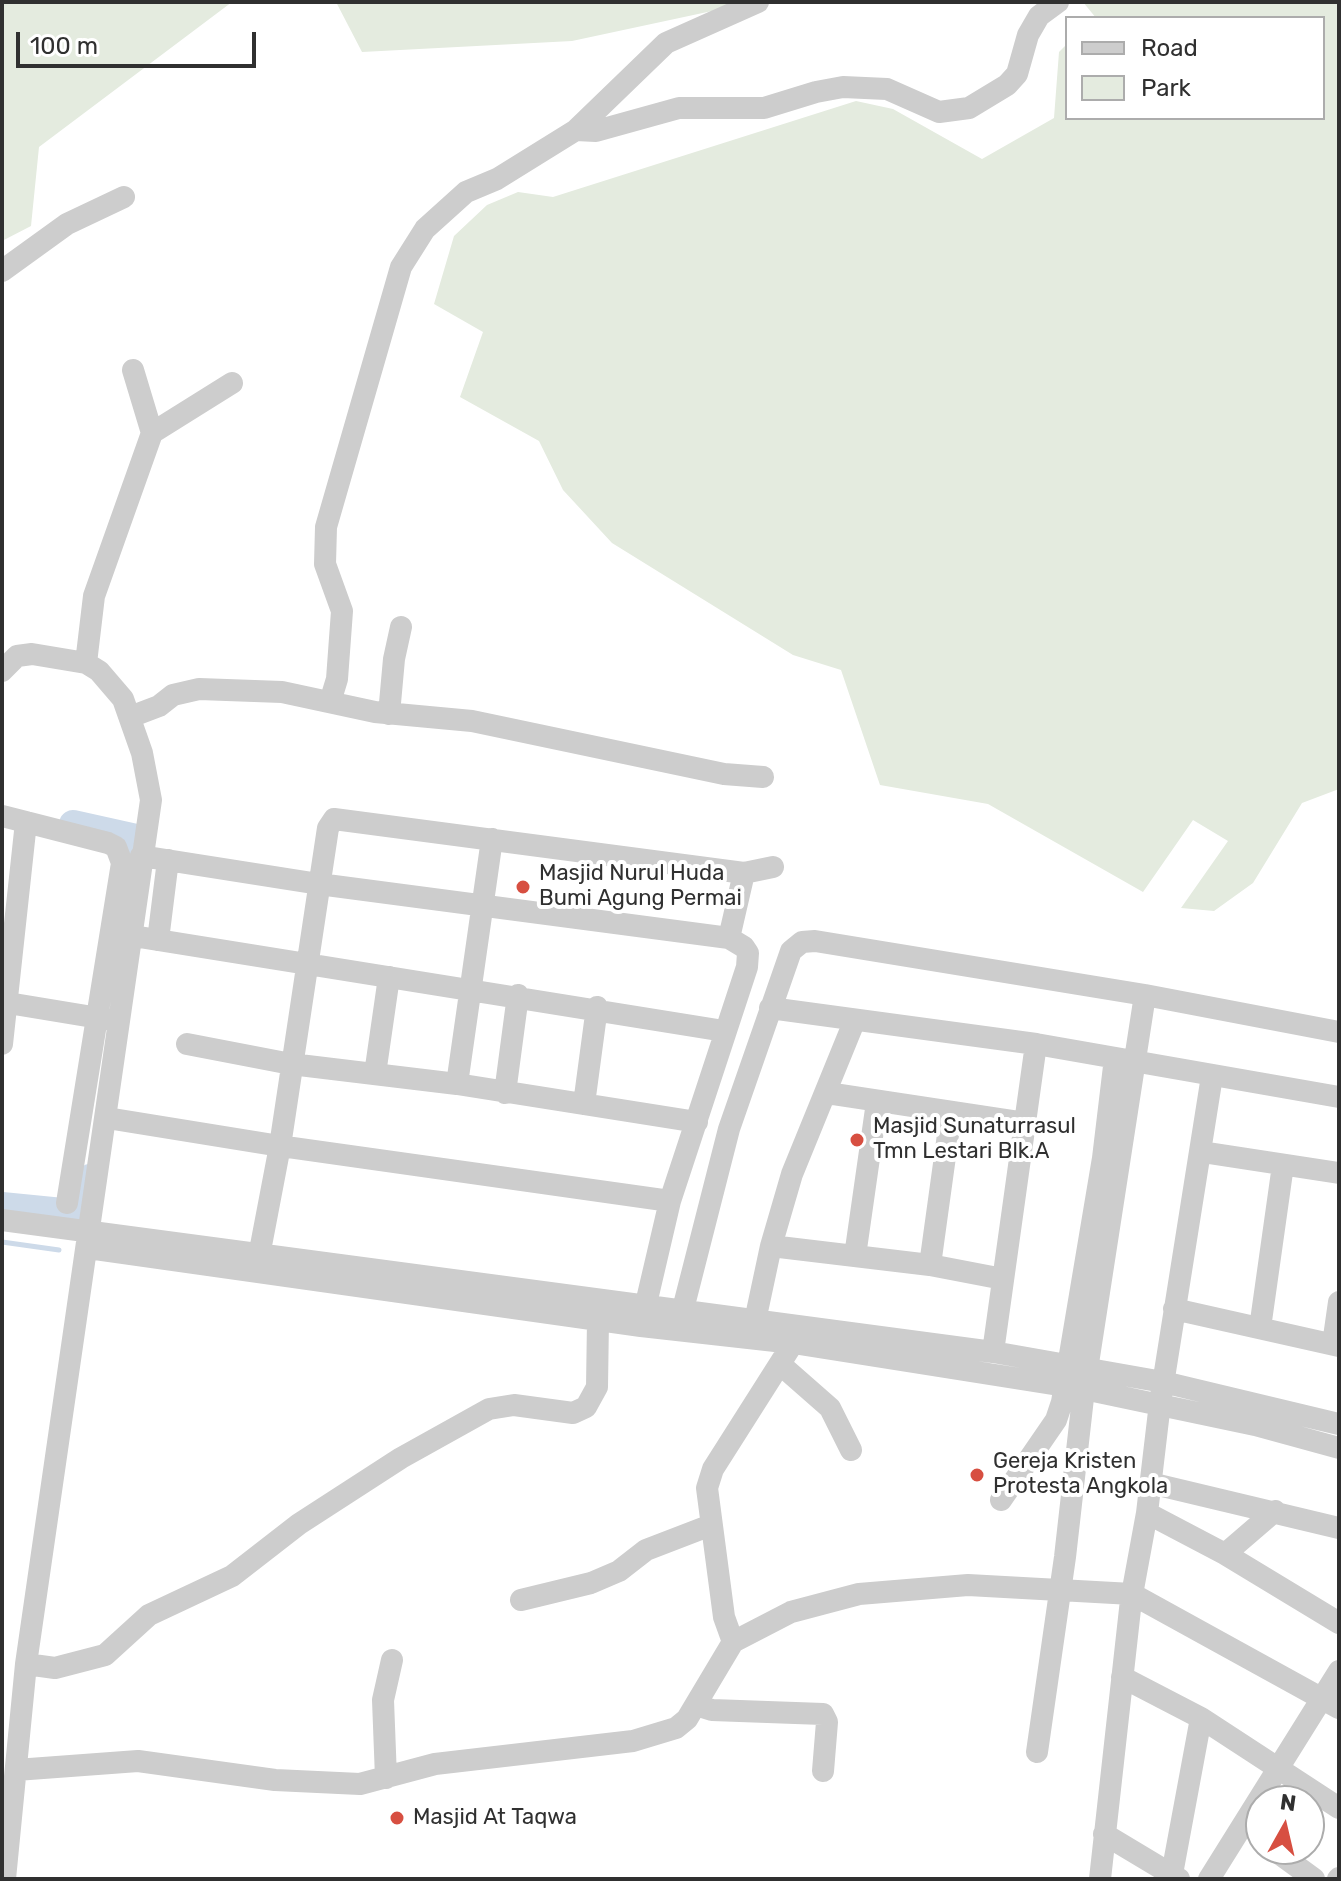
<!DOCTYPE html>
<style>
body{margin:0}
#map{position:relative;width:1341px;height:1881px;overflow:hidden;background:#fff;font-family:Rubik,sans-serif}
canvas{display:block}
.frame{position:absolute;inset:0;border:4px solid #303030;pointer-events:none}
.legend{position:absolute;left:1065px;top:16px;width:260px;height:104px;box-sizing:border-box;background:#fff;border:2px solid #acacac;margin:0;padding:10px 14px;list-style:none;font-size:24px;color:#303030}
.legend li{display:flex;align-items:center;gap:16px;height:40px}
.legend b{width:40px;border:2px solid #acacac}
.north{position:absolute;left:1245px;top:1785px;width:80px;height:80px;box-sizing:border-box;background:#fff;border:2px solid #acacac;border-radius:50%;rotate:8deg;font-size:22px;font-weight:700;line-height:32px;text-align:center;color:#303030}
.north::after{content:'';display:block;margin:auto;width:28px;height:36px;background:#d74f41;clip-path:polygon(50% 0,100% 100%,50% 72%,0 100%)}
.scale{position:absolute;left:16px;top:32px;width:240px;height:36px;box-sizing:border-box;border:4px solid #303030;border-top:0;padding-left:10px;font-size:24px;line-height:28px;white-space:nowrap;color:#303030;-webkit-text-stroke:6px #fff;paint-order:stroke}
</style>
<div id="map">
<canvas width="1341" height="1881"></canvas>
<div class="frame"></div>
<ul class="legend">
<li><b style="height:10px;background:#cdcdcd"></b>Road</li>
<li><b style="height:22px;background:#e4ebdf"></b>Park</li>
</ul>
<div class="north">N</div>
<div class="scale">100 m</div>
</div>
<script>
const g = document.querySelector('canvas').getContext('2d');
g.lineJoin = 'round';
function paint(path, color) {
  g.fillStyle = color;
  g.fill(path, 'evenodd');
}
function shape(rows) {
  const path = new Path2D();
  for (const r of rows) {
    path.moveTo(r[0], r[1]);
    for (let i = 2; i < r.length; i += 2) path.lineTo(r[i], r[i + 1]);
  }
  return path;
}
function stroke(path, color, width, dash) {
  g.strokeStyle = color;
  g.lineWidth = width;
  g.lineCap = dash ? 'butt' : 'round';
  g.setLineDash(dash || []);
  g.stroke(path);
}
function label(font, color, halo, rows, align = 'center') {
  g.font = font + ' Rubik,sans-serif';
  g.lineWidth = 8;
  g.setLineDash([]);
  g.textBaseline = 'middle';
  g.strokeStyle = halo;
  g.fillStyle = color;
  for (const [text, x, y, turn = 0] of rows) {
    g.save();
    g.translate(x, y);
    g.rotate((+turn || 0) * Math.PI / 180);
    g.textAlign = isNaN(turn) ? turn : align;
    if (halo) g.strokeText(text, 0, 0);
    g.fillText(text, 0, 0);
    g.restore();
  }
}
paint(shape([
 [2,2,232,2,39,147,31,226,2,241],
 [336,2,754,2,572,41,362,52],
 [1083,2,1339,2,1339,789,1302,803,1253,883,1214,911,1181,908,1228,841,1193,820,1143,892,988,804,880,785,841,670,793,655,612,543,563,490,539,441,460,397,483,332,434,304,454,236,487,205,518,192,553,197,856,101,893,109,982,159,1054,118,1059,52,1067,44,1067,118,1323,118,1323,18,1096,18]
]), '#e4ebdf');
stroke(shape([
 [2,1242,59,1250]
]), '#cddae9', 5);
stroke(shape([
 [73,824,136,838,132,871],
 [2,1206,83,1214,90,1178]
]), '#cddae9', 28);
stroke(shape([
 [576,130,596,131,679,108,764,108,816,92,843,87,887,89,939,112,969,108,1007,85,1017,74,1028,35,1039,16,1058,2],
 [2,271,67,224,124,197],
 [152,433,232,383],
 [86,663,94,596,152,433,133,370],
 [2,671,17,656,32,654,86,663,99,671,123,699,142,753,151,800,26,1664,5,1879],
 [330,702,337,679,342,611,325,564,326,527,401,267,425,229,466,192,497,179,576,130,666,43,758,2],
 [389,714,394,659,401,627],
 [130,717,159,706,173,695,199,689,282,692,375,712,472,721,724,774,763,777],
 [2,816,108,843,116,847,122,863,67,1203],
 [141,856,319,884,729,938,744,947,748,953,747,967,670,1201,645,1308],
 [133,936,724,1031],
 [729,938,744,873],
 [158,940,168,860],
 [2,1002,111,1020],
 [770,1008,1036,1044,1339,1097],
 [2,1044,26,822],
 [187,1044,291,1064,457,1084,697,1122],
 [375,1074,389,977],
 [457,1084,492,839],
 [505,1093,518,995],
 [827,1093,1025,1123],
 [584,1104,597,1007],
 [107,1118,280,1146,670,1201],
 [1202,1152,1339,1173],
 [2,1220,993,1352,1163,1382,1339,1424],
 [771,1246,930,1265,1003,1279],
 [88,1248,641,1326,793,1343,1084,1389,1255,1425,1339,1448],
 [259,1256,280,1146,328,828,334,819,744,873,773,867],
 [855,1256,877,1102],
 [930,1265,951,1113],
 [1174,1309,1339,1346],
 [682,1313,729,1129,791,951,802,942,815,941,1145,995,1339,1032],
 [1260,1328,1283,1165],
 [752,1335,771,1246,792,1174,854,1022],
 [1333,1344,1339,1302],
 [993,1352,1036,1044],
 [781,1365,830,1408,851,1450],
 [1150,1483,1339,1528],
 [1001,1500,1056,1420,1062,1402,1103,1158,1115,1058],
 [1147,1513,1225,1554,1339,1623],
 [1225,1554,1275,1511],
 [521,1600,591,1583,619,1571,646,1550,711,1525],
 [733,1642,724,1617,707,1488,713,1469,793,1343],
 [26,1664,55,1668,105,1655,149,1615,232,1576,299,1524,401,1458,489,1409,514,1405,573,1413,586,1407,597,1387,598,1320],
 [1122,1677,1201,1718,1172,1874],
 [696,1705,712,1710,823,1714,827,1722,823,1771],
 [1201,1718,1339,1808],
 [1037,1752,1065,1557,1084,1389,1145,995],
 [16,1770,138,1761,275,1780,360,1784,435,1764,633,1741,676,1728,687,1719,733,1642,791,1612,859,1594,968,1585,1132,1594,1339,1708],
 [386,1778,383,1700,392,1660],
 [1104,1834,1179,1879],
 [1273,1849,1314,1879],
 [1100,1879,1131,1600,1147,1513,1160,1403,1212,1076],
 [1209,1879,1339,1671],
 [1338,1879,1339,1878]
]), '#cdcdcd', 22);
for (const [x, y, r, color] of [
 [523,887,8,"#d74f41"],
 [857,1140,8,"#d74f41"],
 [977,1475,8,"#d74f41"],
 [397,1818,8,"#d74f41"]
]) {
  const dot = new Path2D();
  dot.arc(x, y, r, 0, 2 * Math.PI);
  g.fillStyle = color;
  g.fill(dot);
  stroke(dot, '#fff', 3);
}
label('22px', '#303030', '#fff', [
 ["Masjid Nurul Huda",539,874],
 ["Bumi Agung Permai",539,899],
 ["Masjid Sunaturrasul",873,1127],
 ["Tmn Lestari Blk.A",873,1152],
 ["Gereja Kristen",993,1462],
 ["Protesta Angkola",993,1487],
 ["Masjid At Taqwa",413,1818]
], 'left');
</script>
